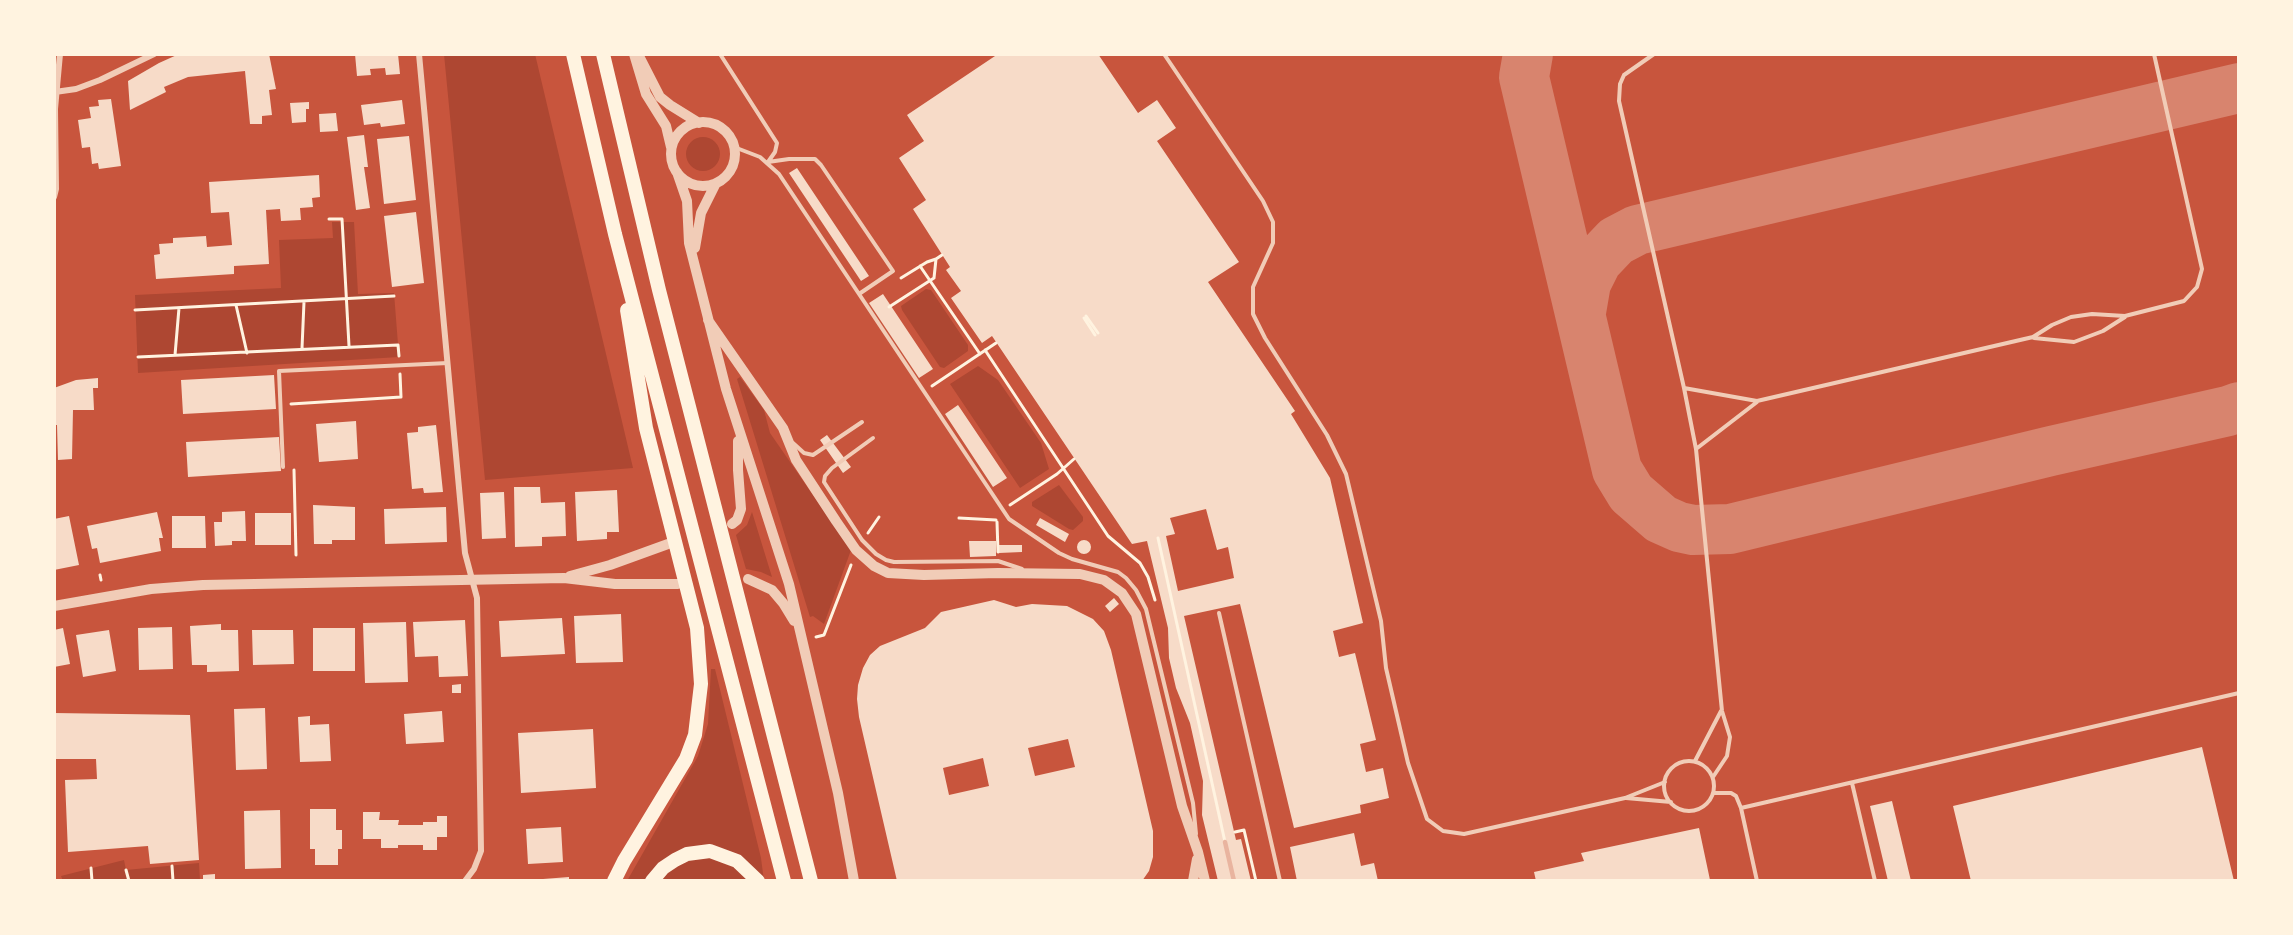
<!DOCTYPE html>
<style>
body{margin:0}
#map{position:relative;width:2293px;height:935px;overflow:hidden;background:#c8553d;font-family:"Titillium Web",sans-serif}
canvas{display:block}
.frame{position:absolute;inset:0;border:56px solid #fff3e0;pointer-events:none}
</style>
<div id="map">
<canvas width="2293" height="935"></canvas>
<div class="frame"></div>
</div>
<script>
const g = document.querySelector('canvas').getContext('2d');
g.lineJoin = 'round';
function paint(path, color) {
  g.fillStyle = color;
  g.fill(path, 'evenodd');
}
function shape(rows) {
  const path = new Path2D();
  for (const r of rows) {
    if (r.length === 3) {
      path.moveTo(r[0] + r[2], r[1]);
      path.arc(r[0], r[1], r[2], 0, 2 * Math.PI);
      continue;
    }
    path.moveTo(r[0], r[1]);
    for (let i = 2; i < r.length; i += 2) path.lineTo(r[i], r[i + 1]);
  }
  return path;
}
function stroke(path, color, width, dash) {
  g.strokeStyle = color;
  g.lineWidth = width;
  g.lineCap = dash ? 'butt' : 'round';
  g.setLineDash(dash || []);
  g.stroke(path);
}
paint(shape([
 [444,54,535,54,633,468,485,480],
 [703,154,17],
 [332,222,354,222,358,294,394,293,399,357,138,373,135,295,281,288,279,240,333,238],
 [926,289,931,290,968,345,968,351,944,368,940,367,902,310,901,306],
 [978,366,998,380,1041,443,1049,469,1020,488,950,384],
 [740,377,764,410,770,433,851,550,824,624,813,616,810,617,737,379],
 [1059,485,1083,517,1083,521,1073,530,1069,529,1032,506,1032,502],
 [752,512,772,577,761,572,746,569,736,535,747,525],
 [711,669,715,669,761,858,764,881,627,881,698,756,708,724],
 [124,860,126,870,199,863,200,881,63,881,61,876]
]), '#ae4732');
stroke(shape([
 [1528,54,1524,77,1617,470,1631,493,1661,519,1679,527,1693,530,1730,529,2051,451,2228,411,2239,407],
 [1581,312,1586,283,1597,261,1616,241,1637,230,2239,88]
]), '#d8846e', 50);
paint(shape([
 [179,54,269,54,276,89,269,90,272,115,262,116,262,124,250,124,245,71,188,77,164,87,166,92,130,110,128,81,159,63],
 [355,54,398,54,400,74,386,75,385,68,370,69,371,75,357,76],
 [998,54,1098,54,1138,113,1157,100,1176,128,1157,141,1239,262,1208,282,1295,411,1291,414,1330,478,1363,623,1333,631,1339,657,1355,653,1376,740,1360,744,1366,772,1383,768,1389,798,1360,805,1361,813,1294,828,1240,604,1184,616,1236,840,1241,839,1251,881,1218,881,1202,815,1203,781,1190,723,1176,688,1169,658,1168,628,1147,541,1132,544,992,336,982,343,951,298,961,291,946,270,950,267,913,209,926,200,899,158,924,141,907,115],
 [1206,509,1217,550,1228,547,1234,578,1178,591,1166,536,1175,534,1170,518],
 [111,99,121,166,99,169,98,163,92,164,90,147,82,148,78,120,91,118,89,107,99,106,98,100],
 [402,100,405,124,381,127,380,123,364,125,361,105],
 [309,102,309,109,306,109,306,122,292,123,290,103],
 [336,113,338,131,320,132,319,114],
 [364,135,368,167,364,167,370,208,356,210,347,137],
 [409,136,416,200,384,204,377,139],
 [797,168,869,276,861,281,789,173],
 [319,175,320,197,312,198,313,207,300,208,301,220,281,221,280,209,266,210,269,264,234,266,234,274,156,279,154,255,160,254,159,244,173,243,173,238,206,236,207,247,232,245,229,212,211,213,209,182],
 [416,212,424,283,392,287,384,216],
 [883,294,933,369,919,378,869,303],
 [274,375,276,409,183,414,181,380],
 [98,378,98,388,93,388,94,410,73,410,72,459,58,460,57,425,54,425,54,388,76,380],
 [958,405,1007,478,993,487,945,414],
 [356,421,358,459,319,462,316,424],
 [436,425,443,492,424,493,423,488,412,489,407,433,418,432,418,427],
 [827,435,851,467,843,473,820,440],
 [279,437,281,471,188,477,186,442],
 [514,487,540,487,541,503,565,502,566,536,542,537,542,546,515,547],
 [617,490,619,532,607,532,607,539,577,541,575,492],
 [504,492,506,538,482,539,480,493],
 [313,505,355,507,355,540,332,540,332,544,314,544],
 [446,507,447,542,385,544,384,509],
 [245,511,246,541,232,541,232,545,215,546,214,522,222,522,222,512],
 [157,512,163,538,159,538,161,551,100,563,97,548,92,549,87,526],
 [255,513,291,513,291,545,255,545],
 [69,516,79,565,54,570,54,519],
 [172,516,205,516,206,548,172,548],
 [1040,518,1069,534,1065,542,1036,525],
 [1084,547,7],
 [969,541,996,541,996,556,970,557],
 [998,545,1022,545,1022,552,999,553],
 [1114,598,1119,604,1110,612,1105,606],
 [994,600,1016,607,1032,604,1067,606,1093,619,1104,631,1111,650,1153,831,1153,857,1149,871,1142,881,897,881,859,717,857,699,858,685,863,668,870,655,880,646,925,628,941,612],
 [1068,739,1075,767,1035,776,1028,748],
 [983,758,989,786,949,795,943,768],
 [621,614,623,662,576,663,574,616],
 [562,618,565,654,501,657,499,621],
 [465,620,468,676,439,677,438,656,415,657,413,622],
 [406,622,408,682,365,683,363,623],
 [221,624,221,630,238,630,239,671,207,672,207,665,192,665,190,626],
 [172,627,173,669,139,670,138,628],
 [63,628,70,664,54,667,54,630],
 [313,628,355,628,355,671,313,671],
 [109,630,116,671,83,677,76,635],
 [252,630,293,630,294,664,253,665],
 [461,684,461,693,452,693,452,685],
 [265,708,267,769,236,770,234,709],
 [442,711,444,742,406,744,404,714],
 [54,713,190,715,199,860,150,864,148,846,68,852,65,780,97,779,96,759,54,759],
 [310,716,310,725,329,724,331,761,300,762,298,717],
 [593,729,596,788,521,793,518,733],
 [2202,747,2234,881,1971,881,1953,806],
 [1892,801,1911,881,1888,881,1870,806],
 [310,809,336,809,336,830,342,830,342,849,338,849,338,865,315,865,315,849,310,849],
 [280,810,281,868,245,869,244,811],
 [363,812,380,812,379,820,399,820,398,825,423,825,423,822,437,822,437,816,447,816,447,837,437,837,437,850,423,850,423,845,398,845,398,848,381,848,381,839,363,839],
 [561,827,563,862,528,864,526,829],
 [1699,828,1710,880,1536,881,1534,872,1584,861,1581,853],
 [1354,833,1361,866,1374,863,1378,881,1297,881,1290,847],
 [215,874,215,881,203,881,203,875],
 [569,877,569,881,543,881,543,879]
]), '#f7dbc8');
stroke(shape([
 [329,219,342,219,349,346],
 [920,266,980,354],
 [901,278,927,262,936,259],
 [236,305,247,353],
 [889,307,934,278,936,259,942,255],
 [135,310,394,296],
 [1086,316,1098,333],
 [1084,318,1095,335],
 [302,348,304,302],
 [985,350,1108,536,1140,563,1148,577,1155,600],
 [175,355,179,308],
 [138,357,398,345,399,356],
 [932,386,996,343],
 [291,404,401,397,400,374],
 [294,470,296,555],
 [1010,505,1057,474,1074,459],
 [959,518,996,520],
 [997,522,998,552],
 [868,533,879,517],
 [1158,538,1225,842],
 [100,575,101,580],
 [816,637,824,635,851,565],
 [1235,832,1244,830,1256,881],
 [172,866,173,881],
 [91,868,92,881],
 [126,870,129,881]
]), '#fff3e0', 3);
stroke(shape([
 [720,54,777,143,775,152,768,162],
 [1164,54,1263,201,1273,222,1273,243,1253,287,1253,314,1265,338,1327,435,1346,474,1381,621,1386,668,1408,763,1427,819,1443,831,1464,834,1625,798,1665,782],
 [1654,54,1624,75,1620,84,1619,101,1684,388,1696,449,1722,711,1730,737,1727,756,1713,777],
 [734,147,760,157,779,174,1009,519,1059,553,1072,559,1118,572,1126,578,1136,590,1146,609,1193,803,1196,834],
 [768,162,789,159,815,159,821,165,893,271,859,294],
 [2034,338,2074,342,2103,331,2125,317],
 [1684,388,1757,401,2033,337,2052,325,2071,317,2092,314,2125,316,2184,301,2197,287,2202,269,2154,54],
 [873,438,832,468,825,476,824,482,862,540,876,554,886,560,894,562,998,561,1022,569],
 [793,443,804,453,813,455,862,422],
 [1696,449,1757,402],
 [283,467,279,371,448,363],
 [1219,613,1280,881],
 [1695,761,1721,711],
 [1689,786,25],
 [1852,783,1875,881],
 [1714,793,1731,793,1736,796,1741,808],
 [1626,798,1671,802],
 [1757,881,1741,808,2239,693]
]), '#f1ccb7', 4);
stroke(shape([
 [419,54,465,553,477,598,481,851,474,869,465,881],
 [55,92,76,89,100,80,154,54],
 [54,197,56,189,55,109,60,54]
]), '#f1ccb7', 6);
stroke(shape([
 [634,54,646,94,666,126,671,147],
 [639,56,660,97,670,105,699,123],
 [703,154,32],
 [677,172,687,201,689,243,726,389,789,584,838,793,854,881],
 [695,248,701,213,716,183],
 [708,320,783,428,796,460,836,521,856,550,874,566,888,573,924,575,998,573,1080,574,1104,580,1122,593,1136,614,1182,806,1198,852,1205,881],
 [732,524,737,520,741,509,738,470,738,441],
 [570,576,610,565,668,544],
 [748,579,772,590,783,603,794,621],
 [54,606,151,589,203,585,564,578,615,584,678,584],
 [1193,881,1197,859]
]), '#f1ccb7', 10);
stroke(shape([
 [573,54,615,234,784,881],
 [603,54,659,290,811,881],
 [614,881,624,861,686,759,695,735,701,684,697,628,646,428,627,310],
 [652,881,663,868,675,860,687,854,710,851,737,861,758,881]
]), '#fff3e0', 14);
stroke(shape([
 [1225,842,1234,881]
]), '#e9b49f', 4.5);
</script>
